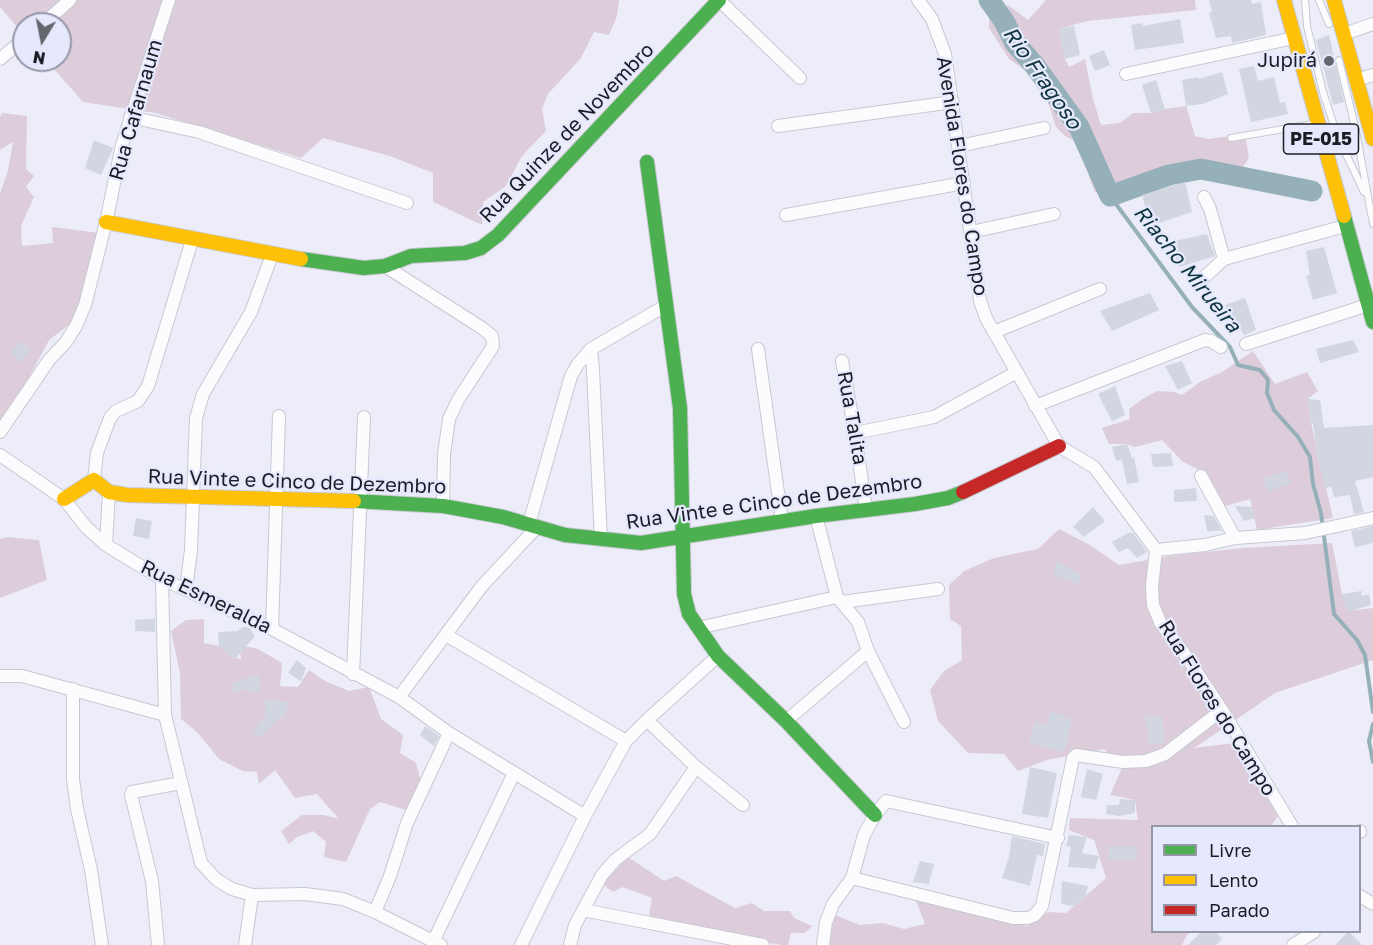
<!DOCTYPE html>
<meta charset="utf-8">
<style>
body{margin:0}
#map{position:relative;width:1373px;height:945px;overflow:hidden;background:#ecedf8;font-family:"Golos Text",sans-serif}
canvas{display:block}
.legend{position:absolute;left:1151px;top:825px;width:210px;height:108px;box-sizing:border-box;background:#e6e9fe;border:2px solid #9597a7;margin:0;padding:8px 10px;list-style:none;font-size:18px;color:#1c1d24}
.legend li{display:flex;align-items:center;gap:12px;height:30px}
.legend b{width:30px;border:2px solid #9597a7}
.north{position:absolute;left:12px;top:12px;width:60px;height:60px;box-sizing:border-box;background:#e6e9fe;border:2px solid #9597a7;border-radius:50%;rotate:190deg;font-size:16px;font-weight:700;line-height:24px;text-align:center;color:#1c1d24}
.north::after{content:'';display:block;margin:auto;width:21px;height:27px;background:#65666e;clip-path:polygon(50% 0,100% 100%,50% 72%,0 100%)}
</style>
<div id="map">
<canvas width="1373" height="945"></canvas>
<ul class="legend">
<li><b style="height:8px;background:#4caf50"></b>Livre</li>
<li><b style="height:8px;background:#ffc107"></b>Lento</li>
<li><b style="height:8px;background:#c62828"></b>Parado</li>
</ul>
<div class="north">N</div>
</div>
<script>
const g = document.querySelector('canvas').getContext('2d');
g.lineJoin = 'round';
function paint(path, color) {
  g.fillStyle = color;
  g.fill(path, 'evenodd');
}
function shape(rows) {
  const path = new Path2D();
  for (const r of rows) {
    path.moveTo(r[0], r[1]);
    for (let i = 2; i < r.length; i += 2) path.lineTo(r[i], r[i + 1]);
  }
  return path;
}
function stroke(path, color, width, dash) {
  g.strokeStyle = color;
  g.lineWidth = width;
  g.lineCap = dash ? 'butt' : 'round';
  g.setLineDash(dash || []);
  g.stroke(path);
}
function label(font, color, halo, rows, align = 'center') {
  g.font = font + ' "Golos Text",sans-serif';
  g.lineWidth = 4.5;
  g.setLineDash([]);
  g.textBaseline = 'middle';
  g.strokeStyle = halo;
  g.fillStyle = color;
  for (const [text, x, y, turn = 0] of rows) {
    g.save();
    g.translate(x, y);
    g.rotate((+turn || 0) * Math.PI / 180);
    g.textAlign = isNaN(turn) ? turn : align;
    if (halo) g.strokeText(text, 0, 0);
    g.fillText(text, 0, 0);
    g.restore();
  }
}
paint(shape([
 [0,0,619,0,617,16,609,35,594,32,581,58,548,94,542,109,546,131,522,156,506,186,483,202,482,225,433,202,433,173,390,156,323,138,301,158,156,113,83,102,46,60,60,60,60,24,24,24,24,35,0,7],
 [1046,0,1195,0,1196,10,1087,21,1059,29,1065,59,1069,67,1085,59,1093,99,1101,125,1120,123,1133,113,1151,113,1165,109,1186,106,1195,136,1208,139,1245,134,1249,158,1240,171,1198,163,1095,193,1077,142,1065,136,1056,127,1044,90,1032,75,1009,59,989,28,989,17,1008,5,1028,20],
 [2,113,27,116,26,169,34,176,26,187,34,197,21,226,22,246,53,243,52,227,100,233,75,320,49,340,15,404,0,422,0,194,8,170,13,142,0,150,0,117],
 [1253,351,1275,384,1307,372,1318,391,1308,399,1311,423,1333,518,1257,530,1250,499,1222,507,1203,472,1183,462,1162,440,1135,447,1127,444,1109,444,1102,428,1130,419,1129,409,1144,398,1157,391,1175,392,1182,395,1200,382,1222,372],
 [1059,529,1090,545,1119,565,1171,556,1242,548,1332,543,1342,594,1348,611,1373,608,1373,660,1275,693,1194,748,1235,743,1278,816,1271,826,1152,826,1152,932,1191,932,1187,935,1182,945,829,945,835,915,860,925,883,923,904,929,925,924,913,893,1027,926,1048,912,1066,913,1106,878,1094,840,1069,830,1070,818,1138,820,1135,800,1110,795,1122,768,1104,749,1047,760,1018,771,1004,754,968,753,938,721,930,690,944,671,962,660,961,626,950,619,949,585,964,571,994,558,1038,549],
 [7,537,39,540,47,580,0,598,0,539],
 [204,619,204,643,219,646,232,658,241,659,239,645,258,649,282,663,280,686,298,687,309,670,325,681,349,691,369,687,381,719,403,735,400,753,416,763,421,782,406,810,380,802,370,809,346,862,324,857,326,842,313,831,297,837,289,844,281,831,302,815,324,815,339,819,317,794,295,798,275,770,259,784,257,772,243,771,219,759,197,732,181,719,180,673,171,631,186,620],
 [628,857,664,881,676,876,735,908,752,903,764,911,790,911,794,918,812,926,805,933,791,933,788,945,782,945,648,923,652,898,623,887,613,892,602,884]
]), '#ddcdda');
stroke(shape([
 [1110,196,1192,307,1230,347,1238,365,1260,370,1268,380,1267,393,1274,410,1298,437,1310,457,1313,484,1321,513,1334,614,1357,640,1365,655,1373,712],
 [1373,724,1369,741,1373,762]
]), '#96b0ba', 4);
stroke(shape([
 [989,0,1004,21,1015,43,1035,66,1079,127,1110,196,1169,175,1201,169,1312,191]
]), '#96b0ba', 21);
paint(shape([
 [1209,0,1251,0,1252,4,1261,2,1266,35,1232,43,1231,36,1216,38,1209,13,1212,12],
 [1180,19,1184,43,1135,50,1131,25,1143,23,1143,26],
 [1074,26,1080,55,1065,59,1058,29],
 [1329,35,1344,102,1333,105,1316,40],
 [1104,50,1110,65,1095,71,1089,56],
 [1254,66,1258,81,1274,77,1280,103,1285,102,1288,114,1251,122,1239,69],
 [1222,72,1228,94,1203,104,1186,106,1182,80,1199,77,1199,79],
 [1156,80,1165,109,1151,113,1142,85],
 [94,140,113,148,101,175,85,168],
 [1185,182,1192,212,1150,226,1142,195],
 [1207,234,1215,256,1179,267,1170,242],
 [1324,247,1337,293,1313,300,1306,276,1310,275,1306,251],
 [1150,293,1159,310,1112,331,1100,311],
 [1245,298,1256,330,1244,335,1225,305],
 [1353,340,1359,352,1320,363,1316,349],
 [19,341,30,350,21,363,12,352],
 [1182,361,1192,383,1178,390,1165,366],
 [1115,386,1125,415,1112,421,1098,394],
 [1308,399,1320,400,1324,428,1373,425,1373,477,1355,481,1364,512,1354,514,1350,495,1334,497,1331,486,1326,488,1318,460,1313,423,1311,423],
 [1127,444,1132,458,1134,458,1139,482,1127,484,1122,460,1116,461,1112,447],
 [1171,453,1173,466,1153,467,1151,454],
 [1285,471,1291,483,1268,492,1263,479],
 [1196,488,1197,501,1174,502,1174,490],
 [1235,506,1252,507,1255,518,1244,521],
 [1093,507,1105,521,1084,537,1073,527],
 [1204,515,1214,516,1222,531,1207,531],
 [136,518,152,521,149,539,133,536],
 [1373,526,1373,543,1355,547,1351,531],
 [1128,533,1133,533,1147,552,1137,558,1128,548,1119,552,1112,542],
 [1056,561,1081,574,1079,584,1054,575],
 [1362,591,1361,596,1369,594,1371,605,1348,612,1342,594],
 [147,619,155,619,155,632,135,631,135,620],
 [244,626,250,628,255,636,236,658,232,658,219,646,218,632,237,631],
 [297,660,306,668,301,681,288,673],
 [258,674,261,691,249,693,248,689,233,693,233,683],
 [265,700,289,702,283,718,280,717,259,738,253,731,266,716],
 [1051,711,1072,719,1064,752,1029,743,1035,722,1046,725],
 [1145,715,1162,717,1165,744,1149,743],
 [425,726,439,736,434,746,420,735],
 [1030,767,1057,773,1048,818,1022,814],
 [1087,769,1103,774,1096,800,1081,797],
 [1120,799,1135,800,1135,813,1119,816,1106,814,1107,805,1119,805],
 [1069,835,1087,837,1082,853,1099,856,1095,869,1068,867,1071,847,1066,846],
 [1012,836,1045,844,1043,856,1037,855,1030,886,1002,878,1009,857],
 [1109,846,1138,847,1135,861,1109,860],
 [920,861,934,864,929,884,913,882],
 [1062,881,1088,886,1086,895,1074,906,1061,904],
 [1201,932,1216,932,1222,939,1216,945,1188,945],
 [1349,932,1362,945,1335,945,1348,932]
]), '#d1d6e0');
const lane = shape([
 [1305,0,1307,26,1323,92,1337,135,1364,192],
 [1319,0,1329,24],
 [1339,60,1356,131,1373,224],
 [1231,138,1313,124]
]);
const street = shape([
 [719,0,800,78],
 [918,0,932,19,945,54,980,301,986,318,1059,446,1094,467,1156,550],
 [43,24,70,0],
 [1344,34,1373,24],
 [0,59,24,39],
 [1126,74,1294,38],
 [1356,80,1373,75],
 [130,117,199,132,407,203],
 [778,126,953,102],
 [959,146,1044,128],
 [1204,197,1210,209,1224,259],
 [786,215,964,183],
 [971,232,1054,214],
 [385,266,482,328,492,336,493,346,458,400,449,419,444,454,443,506],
 [1199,282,1224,259,1345,226],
 [994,332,1100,289],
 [1246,344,1368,305],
 [591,349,593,370,601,540],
 [758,349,782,521],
 [842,361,855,433,866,510],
 [1035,406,1205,340,1211,341,1221,347],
 [0,432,49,360,66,342,76,326,85,305,106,222,122,145,169,0],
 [855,433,934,417,1017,372],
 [0,455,64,499,86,527,106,545,162,579,272,629,399,697,449,733,585,816],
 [1201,476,1235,538],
 [94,480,97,453,110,418,116,411,138,401,148,386,193,237],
 [816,516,837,597],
 [529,524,571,376,578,364,591,349,665,306],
 [106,545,109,492],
 [1156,550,1152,586,1153,605,1161,624,1182,650,1222,710,1292,826],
 [1156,550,1205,545,1235,538,1305,533,1373,518],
 [162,579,165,715,201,863,217,880,232,889,252,895,305,894,343,899,375,912,441,945],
 [186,589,191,550,196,418,203,394,251,312,272,255],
 [837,597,858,622,868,651,904,722],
 [842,602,938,589],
 [698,628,837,597],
 [272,629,279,416],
 [446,635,626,741],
 [353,674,364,417],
 [0,676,22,676,165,715],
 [73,689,73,779,77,809,91,870,102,945],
 [399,697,482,586,537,527],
 [647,720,696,767,743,805],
 [786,721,868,651],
 [1360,832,1360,831],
 [852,878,1013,918,1028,918,1035,915,1042,906,1073,758,1076,755,1123,762,1146,761,1165,754,1222,710],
 [1360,896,1373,904],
 [583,910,763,945],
 [375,912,390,876,407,823,449,733],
 [433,942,514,773],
 [158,945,152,881,131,795,132,792,181,783],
 [245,945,252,895],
 [521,945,585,816,626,741,647,720,718,656],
 [570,945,575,925,602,875,615,860,650,834,696,767],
 [823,945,826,922,833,904,852,878,864,835,875,815,886,801,1058,838],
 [1293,945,1314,932]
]);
const fast = shape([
 [647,162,680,408,684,594,689,614,718,656,786,721,875,815],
 [1344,216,1373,322],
 [301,259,364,268,385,266,411,256,465,253,481,248,498,235,719,0],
 [354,501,443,506,503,517,565,535,641,543,816,516,915,504,948,498,963,492]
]);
const slow = shape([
 [1284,0,1344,216],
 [1334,0,1373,139],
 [106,222,301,259],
 [64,499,94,480,109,492,127,495,354,501]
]);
const jam = shape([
 [963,492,1059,446]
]);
stroke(lane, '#c7c9d1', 8);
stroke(street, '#c7c9d1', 14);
stroke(fast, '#c7c9d1', 16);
stroke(slow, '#c7c9d1', 16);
stroke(jam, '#c7c9d1', 16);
stroke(lane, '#fcfcfe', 6);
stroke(street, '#fcfcfe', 12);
stroke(fast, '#4caf50', 14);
stroke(slow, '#ffc107', 14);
stroke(jam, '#c62828', 14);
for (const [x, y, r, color] of [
 [1329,61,6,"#65666e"]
]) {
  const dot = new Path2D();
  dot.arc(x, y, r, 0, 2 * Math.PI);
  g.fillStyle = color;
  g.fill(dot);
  stroke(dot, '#e6e9fe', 2);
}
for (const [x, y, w] of [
 [1321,139,75]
]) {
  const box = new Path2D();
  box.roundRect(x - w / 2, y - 15, w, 30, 4.5);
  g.fillStyle = '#e6e9fe';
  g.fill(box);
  stroke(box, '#1c1d24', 1.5);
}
label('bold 18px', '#1c1d24', null, [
 ["PE-015",1321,139]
]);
label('20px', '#1c1d24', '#e6e9fe', [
 ["Jupirá",1317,61]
], 'right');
label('20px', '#1c1d24', '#e6e9fe', [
 ["Rua Cafarnaum",136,110,-74],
 ["Rua Quinze de Novembro",567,133,-46],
 ["Avenida Flores do Campo",962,176,81],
 ["Rua Talita",852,418,80],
 ["Rua Vinte e Cinco de Dezembro",297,482,2],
 ["Rua Vinte e Cinco de Dezembro",774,502,-8],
 ["Rua Esmeralda",206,597,26],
 ["Rua Flores do Campo",1217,708,58]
]);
label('italic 21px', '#0e343b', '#e6e9fe', [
 ["Rio Fragoso",1042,78,55],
 ["Riacho Mirueira",1187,269,51]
]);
</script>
